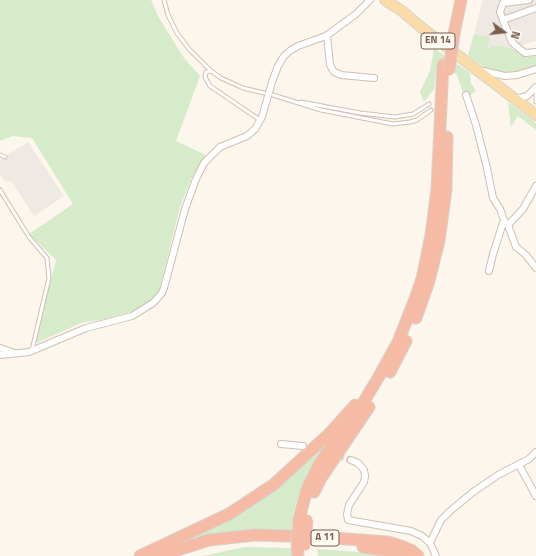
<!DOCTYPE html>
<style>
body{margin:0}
#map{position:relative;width:536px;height:556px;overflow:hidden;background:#fcf6ec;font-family:"Titillium Web",sans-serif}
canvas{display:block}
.north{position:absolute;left:484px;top:12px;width:40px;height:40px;-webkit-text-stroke:3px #fffaf3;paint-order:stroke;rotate:105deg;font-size:11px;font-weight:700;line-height:16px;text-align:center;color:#795e4e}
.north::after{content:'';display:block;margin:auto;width:14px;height:18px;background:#795e4e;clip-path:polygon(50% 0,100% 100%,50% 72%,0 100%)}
</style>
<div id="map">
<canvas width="536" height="556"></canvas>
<div class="north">N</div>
</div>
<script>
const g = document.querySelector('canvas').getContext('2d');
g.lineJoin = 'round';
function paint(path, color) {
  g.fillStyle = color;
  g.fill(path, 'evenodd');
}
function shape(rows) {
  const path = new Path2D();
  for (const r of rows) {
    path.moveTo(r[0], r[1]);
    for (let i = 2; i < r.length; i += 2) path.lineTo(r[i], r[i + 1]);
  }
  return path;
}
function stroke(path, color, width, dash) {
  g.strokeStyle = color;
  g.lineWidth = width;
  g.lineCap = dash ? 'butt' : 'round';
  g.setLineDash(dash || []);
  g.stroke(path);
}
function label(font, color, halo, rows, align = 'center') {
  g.font = font + ' "Titillium Web",sans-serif';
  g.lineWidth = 3;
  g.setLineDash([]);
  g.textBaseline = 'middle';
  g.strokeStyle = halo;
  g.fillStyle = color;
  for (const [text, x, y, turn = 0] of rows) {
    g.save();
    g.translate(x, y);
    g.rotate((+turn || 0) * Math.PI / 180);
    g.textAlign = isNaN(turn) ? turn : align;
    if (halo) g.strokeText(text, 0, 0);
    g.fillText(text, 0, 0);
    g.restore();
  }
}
paint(shape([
 [483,0,536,0,536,41,511,48,496,45,490,49,488,49,490,37,474,34],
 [28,142,64,196,34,216,12,182,5,181,0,174,0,160]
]), '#efe9e4');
paint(shape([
 [0,0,151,0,159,18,184,58,200,76,176,141,206,155,191,179,180,207,159,291,150,301,131,312,105,319,81,323,34,344,56,260,29,234,73,204,32,138,13,136,0,141],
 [474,34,490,37,488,49,490,49,491,46,495,46,496,45,511,48,522,56,530,57,536,56,536,66,518,72,501,73,485,68,468,55],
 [434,48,470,73,471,83,476,91,465,99,457,75,438,61,434,89,424,102,420,92,430,71],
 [508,102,536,123,536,130,518,116,511,127],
 [332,436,314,464,300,491,293,514,291,532,202,537,170,546,208,528],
 [244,547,292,548,293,556,203,556],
 [317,549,384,554,393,556,318,556]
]), '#d6ebca');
stroke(shape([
 [312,449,351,460]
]), '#dbd0c4', 6, [6, 3]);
const service = shape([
 [164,0,168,15,177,33,189,49,211,71,221,78,243,88,264,93],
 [211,71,206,72,205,77,210,86,260,120],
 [536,88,536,102],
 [273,95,321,110,393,124,410,122,417,120,431,110],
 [301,102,360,113,395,117,413,114,429,104],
 [0,155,5,157],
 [0,190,29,237,47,258,49,278,32,350]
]);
const minor = shape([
 [536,8,503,20,512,42,516,46,525,53,536,52],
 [503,20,500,12,503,3,529,0],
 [327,35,330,65,334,72,341,75,374,78],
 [483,71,505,76,517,75,536,69],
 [466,95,476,125,487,168,493,198,500,209,504,220,508,225,516,247,526,255,536,268],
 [515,99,527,96,536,87],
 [508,225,523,209,536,186],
 [489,271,493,254,504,220],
 [0,348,15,353],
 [0,355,29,352,86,328,132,316,153,303,162,293,164,288,185,209,196,179,204,163,220,147,247,136,255,129,262,117,272,82,278,66,284,56,291,50,298,46,326,36,356,14,370,0],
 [281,444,303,446],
 [351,460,358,463,364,470,365,476,364,482,349,505,347,514,348,520,411,531,422,536,430,543,436,556],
 [519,465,536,496],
 [430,543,441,520,449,512,473,492,498,475,529,459,536,452]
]);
const primary = shape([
 [385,0,402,11,422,28,536,115]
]);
const motorway = shape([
 [454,34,461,0],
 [416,318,429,281,439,241,446,190,447,137],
 [390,372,406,341],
 [314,492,321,478,369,407],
 [299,519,307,489,320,463,363,403,381,373,398,342,415,299,422,279,431,235,437,189,443,65],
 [363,547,395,552,403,556],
 [140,556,229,514,273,485,330,433,355,405],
 [159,556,209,540,255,535,319,537,388,542,398,545,411,550,418,556]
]);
stroke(service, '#d0bfb0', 5);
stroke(minor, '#d0bfb0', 8);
stroke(primary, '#d9d2cd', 12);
stroke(motorway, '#d9d2cd', 13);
stroke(service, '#fff', 3);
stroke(minor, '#fff', 6);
stroke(primary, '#f9dca7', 10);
stroke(motorway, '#f5bba5', 11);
const motorwayBridge = shape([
 [449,70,454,34],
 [305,545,307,520],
 [298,556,297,540,299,519]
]);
stroke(motorwayBridge, '#d9d2cd', 13, []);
stroke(motorwayBridge, '#f5bba5', 11);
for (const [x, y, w] of [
 [438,41,34],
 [325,538,28]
]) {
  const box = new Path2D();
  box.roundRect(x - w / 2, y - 8, w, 16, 3);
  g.fillStyle = '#fffaf3';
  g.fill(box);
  stroke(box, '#795e4e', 1);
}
label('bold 10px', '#795e4e', null, [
 ["EN 14",438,41],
 ["A 11",325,538]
]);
</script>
